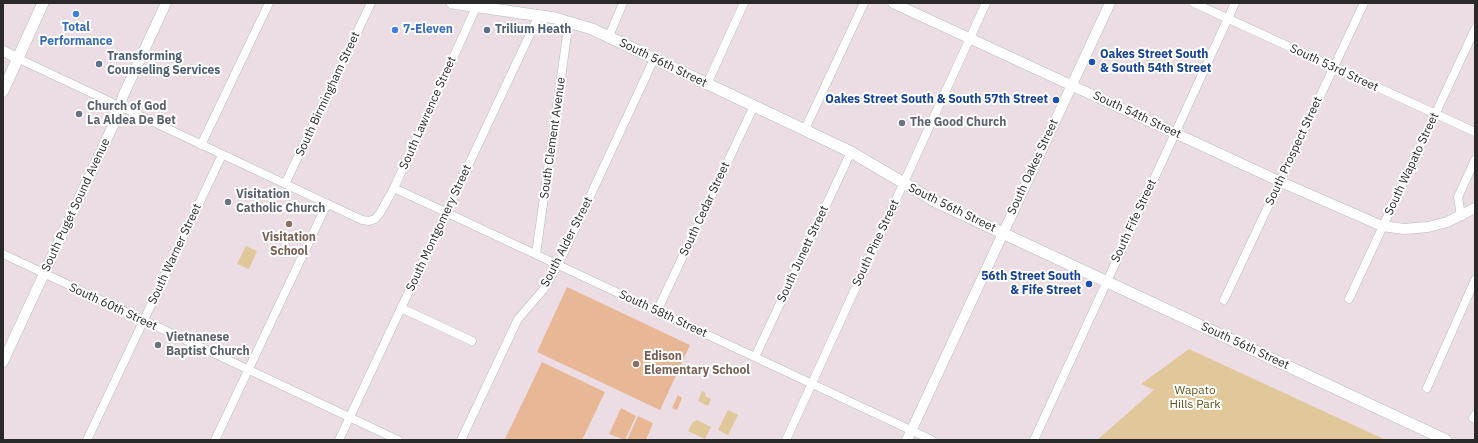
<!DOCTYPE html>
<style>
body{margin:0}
#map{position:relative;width:1478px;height:443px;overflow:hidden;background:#ecdde4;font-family:"IBM Plex Sans",sans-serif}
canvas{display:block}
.frame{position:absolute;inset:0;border:4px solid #2a2a2a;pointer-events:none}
</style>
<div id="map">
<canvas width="1478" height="443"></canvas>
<div class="frame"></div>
</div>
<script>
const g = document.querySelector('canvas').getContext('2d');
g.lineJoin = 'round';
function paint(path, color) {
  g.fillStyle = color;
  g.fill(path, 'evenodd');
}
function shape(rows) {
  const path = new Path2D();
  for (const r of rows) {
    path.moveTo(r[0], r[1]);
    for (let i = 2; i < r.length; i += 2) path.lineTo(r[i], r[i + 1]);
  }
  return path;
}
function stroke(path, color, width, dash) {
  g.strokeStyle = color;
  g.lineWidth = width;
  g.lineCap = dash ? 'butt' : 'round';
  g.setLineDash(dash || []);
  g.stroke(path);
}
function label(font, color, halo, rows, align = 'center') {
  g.font = font + ' "IBM Plex Sans",sans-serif';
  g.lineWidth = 4;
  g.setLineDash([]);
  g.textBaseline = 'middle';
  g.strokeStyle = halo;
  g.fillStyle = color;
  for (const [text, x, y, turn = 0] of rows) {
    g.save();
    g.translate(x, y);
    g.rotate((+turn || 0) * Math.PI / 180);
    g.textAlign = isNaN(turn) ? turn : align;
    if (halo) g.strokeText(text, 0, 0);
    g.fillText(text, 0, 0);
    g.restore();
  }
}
paint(shape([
 [246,246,257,251,249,269,237,264],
 [1189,349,1386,440,1097,440,1154,390,1141,384],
 [702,391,706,393,705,396,711,399,708,406,698,401],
 [728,410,738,415,728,435,718,430],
 [697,420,711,427,705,439,688,431,693,422]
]), '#e1c89b');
paint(shape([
 [567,287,690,345,660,410,537,352],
 [542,362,605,392,582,440,505,439],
 [678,395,682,398,677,410,672,408],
 [621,408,636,416,625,440,609,434],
 [638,416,653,423,646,440,627,440]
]), '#e8b796');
const minor = shape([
 [1194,3,1475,132],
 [609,36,623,3],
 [17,58,362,220,369,221,375,219,380,213,394,188,478,3],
 [707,84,744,3],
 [805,129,864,3],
 [201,145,269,3],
 [285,184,371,3],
 [394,188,932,440],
 [1461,216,1458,197,1475,160],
 [3,254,398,440],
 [536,254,569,21],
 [1349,299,1475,29],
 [1224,300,1364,3],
 [401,308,472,341],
 [657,311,754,106],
 [755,357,851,152],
 [1427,388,1475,280],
 [1473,418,1475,415],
 [87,440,222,155],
 [215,440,327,204],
 [339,440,539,15],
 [461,440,518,319,543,290,558,265,654,59],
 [786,440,986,3],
 [1034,440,1235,3]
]);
const tertiary = shape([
 [893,3,1281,182,1382,226,1404,229,1428,227,1447,222,1475,208],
 [3,51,17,58],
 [3,362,117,117,123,96,166,3],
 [907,440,1110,3]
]);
const secondary = shape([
 [452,3,555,18,592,29,851,152,936,202,1446,440],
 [3,91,43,3]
]);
stroke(minor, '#b0bebb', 9);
stroke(tertiary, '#b0bebb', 11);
stroke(secondary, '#b0bebb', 12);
stroke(minor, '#fff', 8);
stroke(tertiary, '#fff', 10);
stroke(secondary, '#fff', 11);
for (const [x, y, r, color] of [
 [76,14,4,"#3f7fe0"],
 [395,30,4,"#3f7fe0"],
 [487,30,4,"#5c6f8a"],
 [1092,62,4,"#1a4fb4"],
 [99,64,4,"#5c6f8a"],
 [1056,100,4,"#1a4fb4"],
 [79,114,4,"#6b7280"],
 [902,123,4,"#6b7280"],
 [228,202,4,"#6b7280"],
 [289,224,4,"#8d6e63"],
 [1089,284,4,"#1a4fb4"],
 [158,345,4,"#6b7280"],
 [636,364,4,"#8d6e63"]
]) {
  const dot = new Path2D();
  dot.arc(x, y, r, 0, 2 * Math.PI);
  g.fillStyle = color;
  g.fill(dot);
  stroke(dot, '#fff', 1.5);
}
label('bold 12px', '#366cbe', '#fff', [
 ["Total",76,28],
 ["Performance",76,42],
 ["7-Eleven",403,30,"left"]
]);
label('bold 12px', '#4e5e75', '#fff', [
 ["Trilium Heath",495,30],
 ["Transforming",107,57],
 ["Counseling Services",107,71]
], 'left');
label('bold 12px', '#164399', '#fff', [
 ["Oakes Street South",1100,55,"left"],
 ["& South 54th Street",1100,69,"left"],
 ["Oakes Street South & South 57th Street",1048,100],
 ["56th Street South",1081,277],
 ["& Fife Street",1081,291]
], 'right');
label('12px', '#2a2a2a', '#fff', [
 ["South 56th Street",663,63,26],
 ["South 53rd Street",1334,68,25],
 ["South Birmingham Street",328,94,-65],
 ["South Lawrence Street",428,113,-66],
 ["South 54th Street",1137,115,25],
 ["South Clement Avenue",553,138,-82],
 ["South Prospect Street",1294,151,-65],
 ["South Wapato Street",1412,164,-65],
 ["South Oakes Street",1033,167,-65],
 ["South Puget Sound Avenue",76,205,-65],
 ["South 56th Street",952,208,26],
 ["South Cedar Street",705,209,-65],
 ["South Fife Street",1134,221,-65],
 ["South Montgomery Street",439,228,-65],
 ["South Alder Street",567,242,-63],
 ["South Pine Street",876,243,-65],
 ["South Warner Street",175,254,-65],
 ["South Junett Street",803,254,-65],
 ["South 60th Street",113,307,25],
 ["South 58th Street",663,314,25],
 ["South 56th Street",1245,346,25]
]);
label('bold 12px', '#5b616d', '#fff', [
 ["Church of God",87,107],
 ["La Aldea De Bet",87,121],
 ["The Good Church",910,123],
 ["Visitation",236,195],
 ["Catholic Church",236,209],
 ["Vietnanese",166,338],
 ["Baptist Church",166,352]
], 'left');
label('bold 12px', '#785e54', '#fff', [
 ["Visitation",289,238],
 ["School",289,252],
 ["Edison",644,357,"left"],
 ["Elementary School",644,371,"left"]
]);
label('12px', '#66551c', '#fff', [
 ["Wapato",1195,391],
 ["Hills Park",1195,405]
]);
</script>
